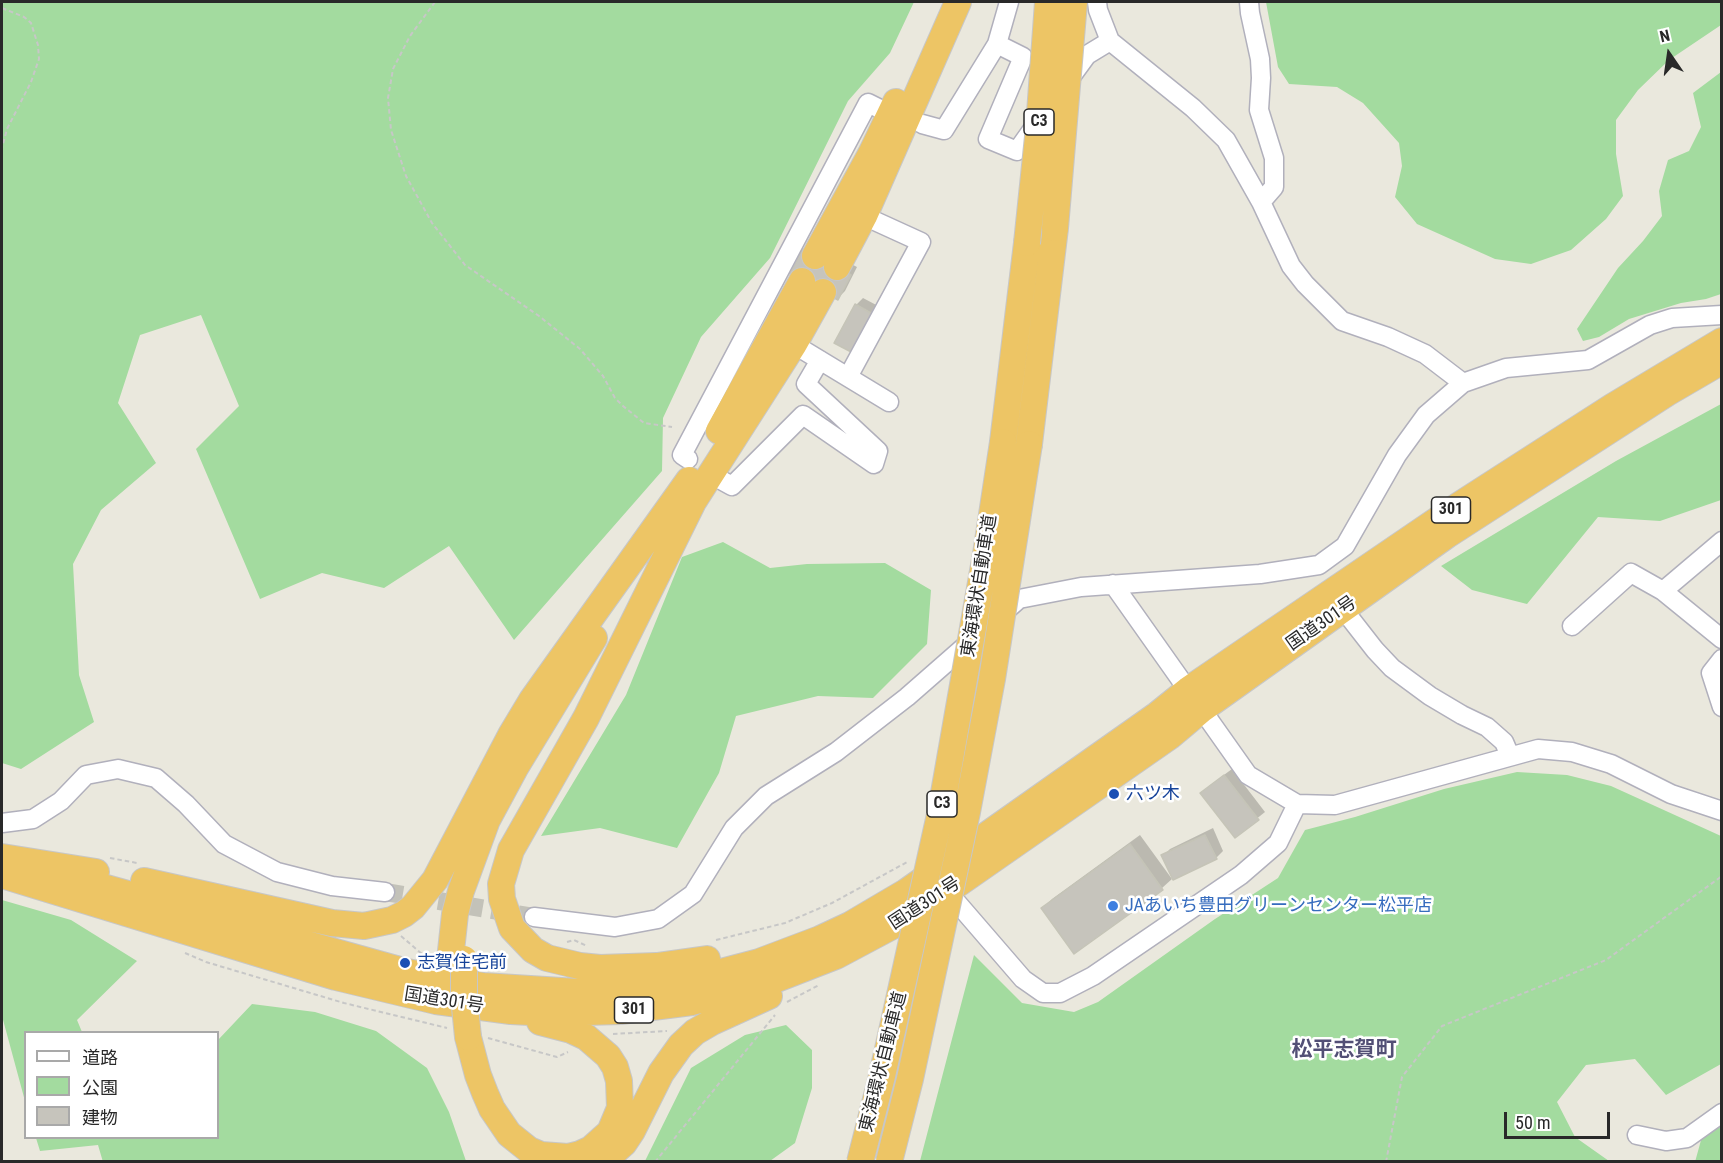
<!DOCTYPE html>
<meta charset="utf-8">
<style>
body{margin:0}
#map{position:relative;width:1723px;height:1163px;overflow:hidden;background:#eae8dd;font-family:"Roboto Condensed","Noto Sans JP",sans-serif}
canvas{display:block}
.frame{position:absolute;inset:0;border:3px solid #292929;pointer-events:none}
.legend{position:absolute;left:24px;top:1031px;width:195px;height:108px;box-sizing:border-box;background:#fff;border:2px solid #a9a9a9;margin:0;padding:8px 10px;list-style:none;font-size:18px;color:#292929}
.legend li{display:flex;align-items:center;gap:12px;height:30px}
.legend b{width:30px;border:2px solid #a9a9a9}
.north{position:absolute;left:1639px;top:24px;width:60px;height:60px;-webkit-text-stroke:4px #fff;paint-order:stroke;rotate:347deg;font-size:16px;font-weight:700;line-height:24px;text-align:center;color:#292929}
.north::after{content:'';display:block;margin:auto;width:21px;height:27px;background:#292929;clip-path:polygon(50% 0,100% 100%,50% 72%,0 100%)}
.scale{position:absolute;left:1504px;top:1112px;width:106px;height:27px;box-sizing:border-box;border:3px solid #292929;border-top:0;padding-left:8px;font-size:18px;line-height:21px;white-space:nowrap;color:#292929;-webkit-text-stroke:4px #fff;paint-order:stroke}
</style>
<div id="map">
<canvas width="1723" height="1163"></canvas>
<div class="frame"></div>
<ul class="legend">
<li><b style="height:8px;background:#fff"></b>道路</li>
<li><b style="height:16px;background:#a3db9f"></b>公園</li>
<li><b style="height:16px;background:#c6c4bc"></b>建物</li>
</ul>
<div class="north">N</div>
<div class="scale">50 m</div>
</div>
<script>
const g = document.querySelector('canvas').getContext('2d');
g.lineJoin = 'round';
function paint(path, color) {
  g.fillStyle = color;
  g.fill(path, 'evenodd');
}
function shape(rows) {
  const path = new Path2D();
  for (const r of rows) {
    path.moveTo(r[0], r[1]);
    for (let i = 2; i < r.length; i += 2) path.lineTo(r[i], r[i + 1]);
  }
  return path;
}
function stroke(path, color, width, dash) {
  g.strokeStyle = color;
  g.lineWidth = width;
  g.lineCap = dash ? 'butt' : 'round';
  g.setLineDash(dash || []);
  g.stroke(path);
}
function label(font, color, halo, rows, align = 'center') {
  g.font = font + ' "Roboto Condensed","Noto Sans JP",sans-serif';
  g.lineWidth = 5;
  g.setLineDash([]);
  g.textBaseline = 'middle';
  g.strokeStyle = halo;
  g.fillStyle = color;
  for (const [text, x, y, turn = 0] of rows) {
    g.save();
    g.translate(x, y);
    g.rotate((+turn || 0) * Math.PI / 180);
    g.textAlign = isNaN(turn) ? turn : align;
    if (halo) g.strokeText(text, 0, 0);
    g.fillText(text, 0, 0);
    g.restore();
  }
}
paint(shape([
 [2,2,914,2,890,53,848,101,770,258,701,337,663,418,662,471,514,640,449,546,384,588,322,573,260,599,196,449,239,406,201,315,140,335,118,403,156,463,101,510,73,564,79,675,94,722,21,769,2,763],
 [1266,2,1721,2,1721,25,1669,60,1638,90,1616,120,1616,154,1623,196,1606,219,1571,250,1531,264,1495,259,1417,224,1395,197,1402,166,1399,143,1363,103,1337,87,1289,84,1278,67],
 [1721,72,1721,294,1706,299,1681,303,1629,319,1599,337,1583,341,1577,329,1618,268,1643,241,1662,216,1659,191,1668,160,1689,151,1701,127,1693,93],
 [1721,404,1721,500,1660,521,1598,517,1527,604,1472,590,1441,566,1616,461],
 [723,542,770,568,807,564,885,563,931,590,927,644,873,698,818,696,736,716,719,773,677,848,600,828,541,836,626,695,682,557],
 [1517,772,1567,775,1611,786,1721,836,1721,1064,1666,1095,1635,1059,1586,1065,1557,1102,1575,1137,1609,1161,920,1161,974,955,1022,1003,1074,1012,1098,1002,1215,919,1278,878,1305,830,1355,817,1444,789],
 [2,900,71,920,137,961,77,1020,82,1032,26,1032,25,1101,2,1016],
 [252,1004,315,1012,376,1031,427,1068,449,1112,466,1161,103,1162,98,1145,40,1151,36,1138,218,1138,218,1040],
 [786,1025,812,1050,812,1088,795,1143,770,1161,645,1161,691,1068,745,1035],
 [1721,1126,1721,1161,1695,1162,1703,1133]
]), '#a3db9f');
paint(shape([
 [811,243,857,267,845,291,838,298],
 [863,298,882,308,862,345,856,305],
 [1232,769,1265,812,1235,836,1209,786],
 [1213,828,1223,851,1216,858,1163,856,1170,849],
 [1140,835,1172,879,1162,888,1074,952,1043,908,1052,899]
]), '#0003');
const building = shape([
 [803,249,851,275,838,300,790,274,803,249],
 [855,304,876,316,855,354,834,343,855,304],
 [1224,775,1259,820,1235,838,1200,793,1224,775],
 [1205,835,1217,859,1173,880,1161,855,1205,835],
 [1130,844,1163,890,1074,954,1041,908,1130,844]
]);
paint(building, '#c6c4bc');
stroke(building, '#c5c4b7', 1.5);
stroke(shape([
 [385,892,534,917]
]), '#c3c2b9', 18, [18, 9]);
const minor = shape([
 [1097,2,1098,10,1110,41,1193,108,1226,140,1261,202,1291,266,1305,284,1342,321,1388,337,1425,354,1463,383],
 [1249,2,1250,13,1260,59,1261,78,1259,110,1274,158,1274,187,1261,202],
 [997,44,1023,57,988,139,1017,151,1039,120],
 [1068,81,1087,55,1110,41],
 [922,124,944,130,997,44,1009,2],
 [785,339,889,402],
 [848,377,921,242,864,216],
 [688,459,682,455,868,103,878,108],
 [721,480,732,486,803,415,874,464,878,451,806,384,820,360],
 [1722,541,1663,591,1722,639],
 [1113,584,1248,775,1297,804,1335,805,1538,749,1572,752,1611,764,1671,794,1722,811],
 [1343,609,1375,650,1392,668,1430,696,1462,715,1487,727,1504,742,1510,756],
 [1572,626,1631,573,1663,591],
 [1722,659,1711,673,1722,707],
 [2,823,33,819,61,801,86,775,118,769,156,778,186,804,224,844,277,872,332,886,385,892],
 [947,891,1023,979,1043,993,1060,993,1093,976,1241,875,1278,843,1297,804],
 [534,917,615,927,658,919,693,894,734,828,766,796,836,752,907,697,1019,599,1081,587,1260,574,1319,565,1345,546,1397,455,1426,415,1463,383,1506,368,1588,360,1650,325,1672,318,1722,315],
 [1637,1135,1666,1141,1687,1138,1722,1113]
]);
const highway = shape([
 [815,256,872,152,896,102],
 [837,267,864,216,958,2],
 [719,431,802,281],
 [1003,442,1027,243],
 [1029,444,1055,228],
 [2,857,96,872],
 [2,875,336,977,436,1001,511,1011,549,1013,621,1011,692,1002,764,984,836,956,913,915,1170,736,1201,710,1447,535,1667,393,1722,361],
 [74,879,407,972,483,986,577,992,638,988,698,978,759,962,820,939,850,925,906,892,1157,715,1188,690,1458,506,1612,407,1722,341],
 [144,881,332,923,364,926,392,920,404,914,413,907,435,880,511,735,532,700,689,480],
 [707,959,657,966,600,968,580,966,547,958,533,950,512,928,502,899,501,884,511,850,586,718,693,502,794,344,823,292],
 [450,960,455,914,461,891,487,820,515,768,594,638],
 [468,1037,478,1075,485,1093,492,1109,509,1134,529,1150,541,1155,568,1157,580,1154,591,1149,610,1132,620,1108,619,1081,615,1067,608,1056,586,1037,571,1030,540,1022],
 [603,1162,624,1143,632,1131,661,1073,681,1045,695,1032,712,1022,769,996]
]);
stroke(minor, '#b1b0bc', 21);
stroke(highway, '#c7c7c7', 28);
stroke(shape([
 [435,2,410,36,393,69,388,98,391,130,406,176,432,223,465,265,539,316,580,349,603,376,615,398,623,406,644,423,672,427],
 [2,8,24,17,31,23,38,45,39,59,31,82,7,129,2,148],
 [110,858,137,863],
 [401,936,422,954],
 [716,940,785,923,832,903,909,861],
 [567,942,574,940,587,946],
 [185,953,206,962,344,1003,447,1028],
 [787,1002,819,985],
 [613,1034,667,1031],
 [488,1038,557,1057,568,1052],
 [655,1162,775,1015],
 [1386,1162,1402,1077,1442,1026,1606,960,1722,876]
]), '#c7c7c7', 2, [4.5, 3]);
stroke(minor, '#fff', 18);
stroke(highway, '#edc565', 26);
const highwayBridge = shape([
 [1055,228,1074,2],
 [1027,243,1039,127,1048,2],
 [464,959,464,997,468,1037],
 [860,1162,882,1076,941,810,986,554,1003,442],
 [889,1162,910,1079,967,812,992,679,1029,444]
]);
stroke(highwayBridge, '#c7c7c7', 28, []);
stroke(highwayBridge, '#edc565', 26);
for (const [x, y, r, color] of [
 [1114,794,6,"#1a4fb4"],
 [1113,906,6,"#3f7fe0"],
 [405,963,6,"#1a4fb4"]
]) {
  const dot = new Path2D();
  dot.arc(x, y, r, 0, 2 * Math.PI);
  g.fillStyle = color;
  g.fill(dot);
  stroke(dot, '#fff', 2);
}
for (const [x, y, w] of [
 [1039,122,30],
 [1451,510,39],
 [942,804,30],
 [634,1010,39]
]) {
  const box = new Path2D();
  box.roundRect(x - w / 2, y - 13, w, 26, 4.5);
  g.fillStyle = '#fff';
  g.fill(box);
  stroke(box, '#292929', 1.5);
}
label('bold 16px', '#292929', null, [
 ["C3",1039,122],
 ["301",1451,510],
 ["C3",942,804],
 ["301",634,1010]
]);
label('18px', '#292929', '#fff', [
 ["東海環状自動車道",980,586,-81],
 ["国道301号",1322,624,-35],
 ["国道301号",925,904,-33],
 ["国道301号",444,1001,9],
 ["東海環状自動車道",884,1062,-76]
]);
label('18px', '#164399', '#fff', [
 ["六ツ木",1126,794],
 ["志賀住宅前",417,963]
], 'left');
label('18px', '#366cbe', '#fff', [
 ["JAあいち豊田グリーンセンター松平店",1125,906]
], 'left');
label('bold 21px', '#524f75', '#fff', [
 ["松平志賀町",1344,1051]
]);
</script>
